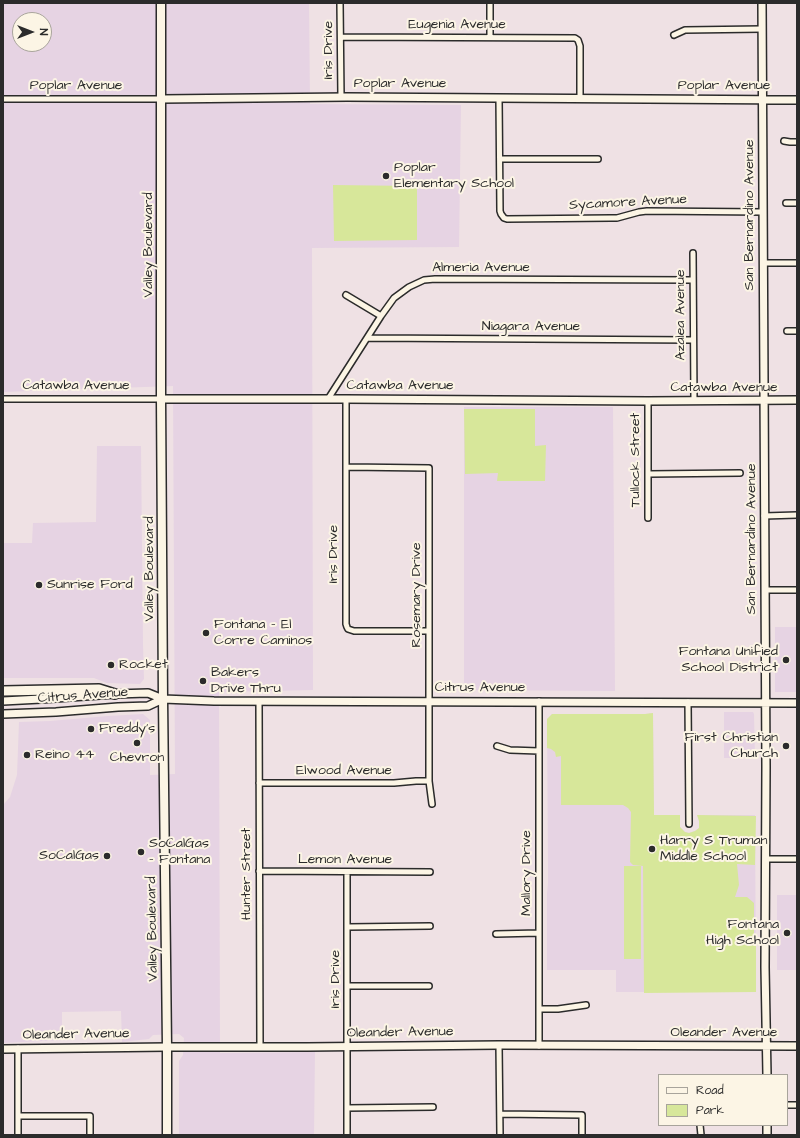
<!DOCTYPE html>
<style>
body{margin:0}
#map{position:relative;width:800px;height:1138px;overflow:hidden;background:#efe1e4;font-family:"Architects Daughter",sans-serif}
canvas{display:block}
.frame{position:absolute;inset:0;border:4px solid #2b2b2b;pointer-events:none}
.legend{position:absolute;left:658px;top:1074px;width:130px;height:52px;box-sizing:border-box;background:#fcf5e5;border:1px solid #a8a49b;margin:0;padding:5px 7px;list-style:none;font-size:12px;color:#2b2b2b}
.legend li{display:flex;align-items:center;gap:8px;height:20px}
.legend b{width:20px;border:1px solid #a8a49b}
.north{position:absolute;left:12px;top:12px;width:40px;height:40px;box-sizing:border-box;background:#fcf5e5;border:1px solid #a8a49b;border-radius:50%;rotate:90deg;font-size:11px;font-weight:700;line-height:16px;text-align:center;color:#2b2b2b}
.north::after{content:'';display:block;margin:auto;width:14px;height:18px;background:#2b2b2b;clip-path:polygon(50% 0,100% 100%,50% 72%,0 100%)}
</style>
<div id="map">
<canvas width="800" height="1138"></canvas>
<div class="frame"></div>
<ul class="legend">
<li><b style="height:5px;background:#fcf5e5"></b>Road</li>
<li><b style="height:11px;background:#d7e79a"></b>Park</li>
</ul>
<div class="north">N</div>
</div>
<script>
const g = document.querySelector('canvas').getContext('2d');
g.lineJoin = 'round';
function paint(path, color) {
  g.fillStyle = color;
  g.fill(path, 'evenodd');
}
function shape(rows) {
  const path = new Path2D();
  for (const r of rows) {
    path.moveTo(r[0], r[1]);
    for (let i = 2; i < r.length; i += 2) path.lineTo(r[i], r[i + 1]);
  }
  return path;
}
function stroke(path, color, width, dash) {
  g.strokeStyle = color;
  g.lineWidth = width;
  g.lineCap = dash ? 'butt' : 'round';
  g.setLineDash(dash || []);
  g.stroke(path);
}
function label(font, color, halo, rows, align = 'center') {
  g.font = font + ' "Architects Daughter",sans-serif';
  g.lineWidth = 4;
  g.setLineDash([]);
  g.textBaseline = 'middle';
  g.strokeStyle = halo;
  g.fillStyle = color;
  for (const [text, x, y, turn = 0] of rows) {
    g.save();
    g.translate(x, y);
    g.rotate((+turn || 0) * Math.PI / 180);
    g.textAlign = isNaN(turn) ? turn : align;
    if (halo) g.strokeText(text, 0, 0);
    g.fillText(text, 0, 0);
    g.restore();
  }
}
paint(shape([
 [3,3,309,3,310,104,461,105,459,247,312,248,313,690,219,692,220,1053,315,1052,314,1135,179,1135,179,1061,183,1055,184,1038,179,1034,153,1035,149,1039,122,1042,121,1011,62,1012,62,1040,3,1043,3,805,10,797,17,775,19,722,50,721,108,716,143,714,150,720,150,775,175,774,173,386,3,392],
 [20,20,44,20,44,44,20,44],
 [464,407,613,407,615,691,464,690],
 [97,446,141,446,143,644,144,679,140,684,107,683,94,678,3,678,3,543,32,543,33,523,96,522],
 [775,627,797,627,797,692,775,692],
 [724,712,753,712,754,714,755,758,724,758],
 [653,713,654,815,680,815,680,827,685,832,689,833,695,831,699,828,699,821,697,815,755,815,756,992,616,992,616,970,547,970,547,894,548,883,548,865,547,719,552,714,645,714],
 [777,895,797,895,797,970,777,970]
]), '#e6d3e3');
paint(shape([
 [333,185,416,186,417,187,417,240,334,241],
 [464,409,535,409,535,446,546,445,545,481,497,481,498,473,465,474],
 [653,713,654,815,680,815,680,827,685,832,689,833,695,831,699,828,699,821,697,815,698,815,756,816,755,865,737,864,739,885,735,897,747,897,754,903,754,937,756,937,756,992,644,993,643,866,633,865,630,862,631,812,628,808,623,805,561,805,561,756,556,757,555,752,551,749,547,748,547,719,552,714,645,714],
 [624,866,641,866,641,959,624,959]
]), '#d7e79a');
const street = shape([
 [340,3,341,97],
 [490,3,490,37],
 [674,35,685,30,762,29],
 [341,37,575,38,578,40,580,46,580,99],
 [499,98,500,211,501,214,504,218,507,219,611,218,617,218,639,212,647,211,763,212],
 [3,99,162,99],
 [784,141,790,142,797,142],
 [500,159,598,159],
 [786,203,797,203],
 [693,253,694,401],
 [763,263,797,263],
 [346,295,381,316],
 [787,331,797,331],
 [368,338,693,340],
 [3,399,161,399],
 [328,399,381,316,394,298,409,287,424,280,435,279,693,280],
 [346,399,346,624,347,627,348,629,354,631,428,631],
 [648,401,648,518],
 [347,467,429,468,429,781,432,804],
 [649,474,740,473],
 [764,516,797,515],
 [765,590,797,590],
 [259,701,260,1047],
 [539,701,539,1046],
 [688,702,689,824],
 [497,746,510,750,539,751],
 [259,783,394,783,416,781,429,781],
 [766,859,797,859],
 [259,871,430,872],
 [348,927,430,926],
 [496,934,539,933],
 [348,986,429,986],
 [540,1009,558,1009,586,1005],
 [499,1045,500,1135],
 [18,1048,18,1135],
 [787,1105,797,1105],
 [347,1108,433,1107],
 [500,1114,582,1115,582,1135],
 [18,1116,90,1116,90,1135],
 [700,1125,701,1135],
 [347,1135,347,872]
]);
const secondary = shape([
 [762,3,766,767,765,967,767,1075],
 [162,99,347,97,797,100],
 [161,399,346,399,648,401,797,400],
 [3,701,41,699,115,694,148,693,163,699,214,701,797,703],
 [3,714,56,712,118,707,148,706,163,699],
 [3,1049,167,1047,307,1047,499,1045,797,1046],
 [767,1125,767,1135]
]);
const primary = shape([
 [161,3,161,399,163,699,167,1047,167,1135]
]);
const highway = shape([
 [3,691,99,689,115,694]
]);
stroke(street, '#2b2b2b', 8);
stroke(secondary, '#2b2b2b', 10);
stroke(primary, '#2b2b2b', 11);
stroke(highway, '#2b2b2b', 12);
stroke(street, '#fcf5e5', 5);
stroke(secondary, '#fcf5e5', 7);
stroke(primary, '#fcf5e5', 8);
stroke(highway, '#fcf5e5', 9);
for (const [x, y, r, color] of [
 [386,176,4,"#2b2b2b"],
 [39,585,4,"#2b2b2b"],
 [206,633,4,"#2b2b2b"],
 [786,660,4,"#2b2b2b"],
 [111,665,4,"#2b2b2b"],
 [203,681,4,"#2b2b2b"],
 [91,729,4,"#2b2b2b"],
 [137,743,4,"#2b2b2b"],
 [786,746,4,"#2b2b2b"],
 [27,755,4,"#2b2b2b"],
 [652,849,4,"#2b2b2b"],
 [141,852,4,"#2b2b2b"],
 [107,856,4,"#2b2b2b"],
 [787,933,4,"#2b2b2b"]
]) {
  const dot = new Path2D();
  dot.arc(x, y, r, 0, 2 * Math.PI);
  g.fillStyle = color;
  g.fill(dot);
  stroke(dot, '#fcf5e5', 1.5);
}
label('14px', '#2b2b2b', '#fcf5e5', [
 ["Eugenia Avenue",457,25],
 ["Iris Drive",329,50,-90],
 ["Poplar Avenue",400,84],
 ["Poplar Avenue",76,86],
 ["Poplar Avenue",724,86],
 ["Sycamore Avenue",628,203,-3],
 ["San Bernardino Avenue",750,215,-90],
 ["Valley Boulevard",149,245,-90],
 ["Almeria Avenue",481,268],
 ["Azalea Avenue",681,315,-90],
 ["Niagara Avenue",531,327],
 ["Catawba Avenue",76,386],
 ["Catawba Avenue",400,386],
 ["Catawba Avenue",724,388],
 ["Tullock Street",636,460,-90],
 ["San Bernardino Avenue",752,539,-90],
 ["Iris Drive",334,554,-90],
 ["Valley Boulevard",150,569,-90],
 ["Rosemary Drive",417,595,-90],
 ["Citrus Avenue",480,688],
 ["Citrus Avenue",83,696,-4],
 ["Elwood Avenue",344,771],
 ["Lemon Avenue",345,860],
 ["Mallory Drive",527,873,-90],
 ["Hunter Street",247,874,-90],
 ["Valley Boulevard",153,929,-91],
 ["Iris Drive",336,979,-90],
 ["Oleander Avenue",400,1033,-1],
 ["Oleander Avenue",724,1033],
 ["Oleander Avenue",76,1035,-1]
]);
label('14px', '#2b2b2b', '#fcf5e5', [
 ["Poplar",394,168],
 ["Elementary School",394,184],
 ["Sunrise Ford",47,585],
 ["Fontana - El",214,625],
 ["Corre Caminos",214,641],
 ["Fontana Unified",778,652,"right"],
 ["School District",778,668,"right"],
 ["Rocket",119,665],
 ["Bakers",211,673],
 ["Drive Thru",211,689],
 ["Freddy's",99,729],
 ["First Christian",778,738,"right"],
 ["Church",778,754,"right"],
 ["Reino 44",35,755],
 ["Chevron",137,758,"center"],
 ["Harry S Truman",660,841],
 ["Middle School",660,857],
 ["SoCalGas",149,844],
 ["- Fontana",149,860],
 ["SoCalGas",99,856,"right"],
 ["Fontana",779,925,"right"],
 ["High School",779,941,"right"]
], 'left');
</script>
